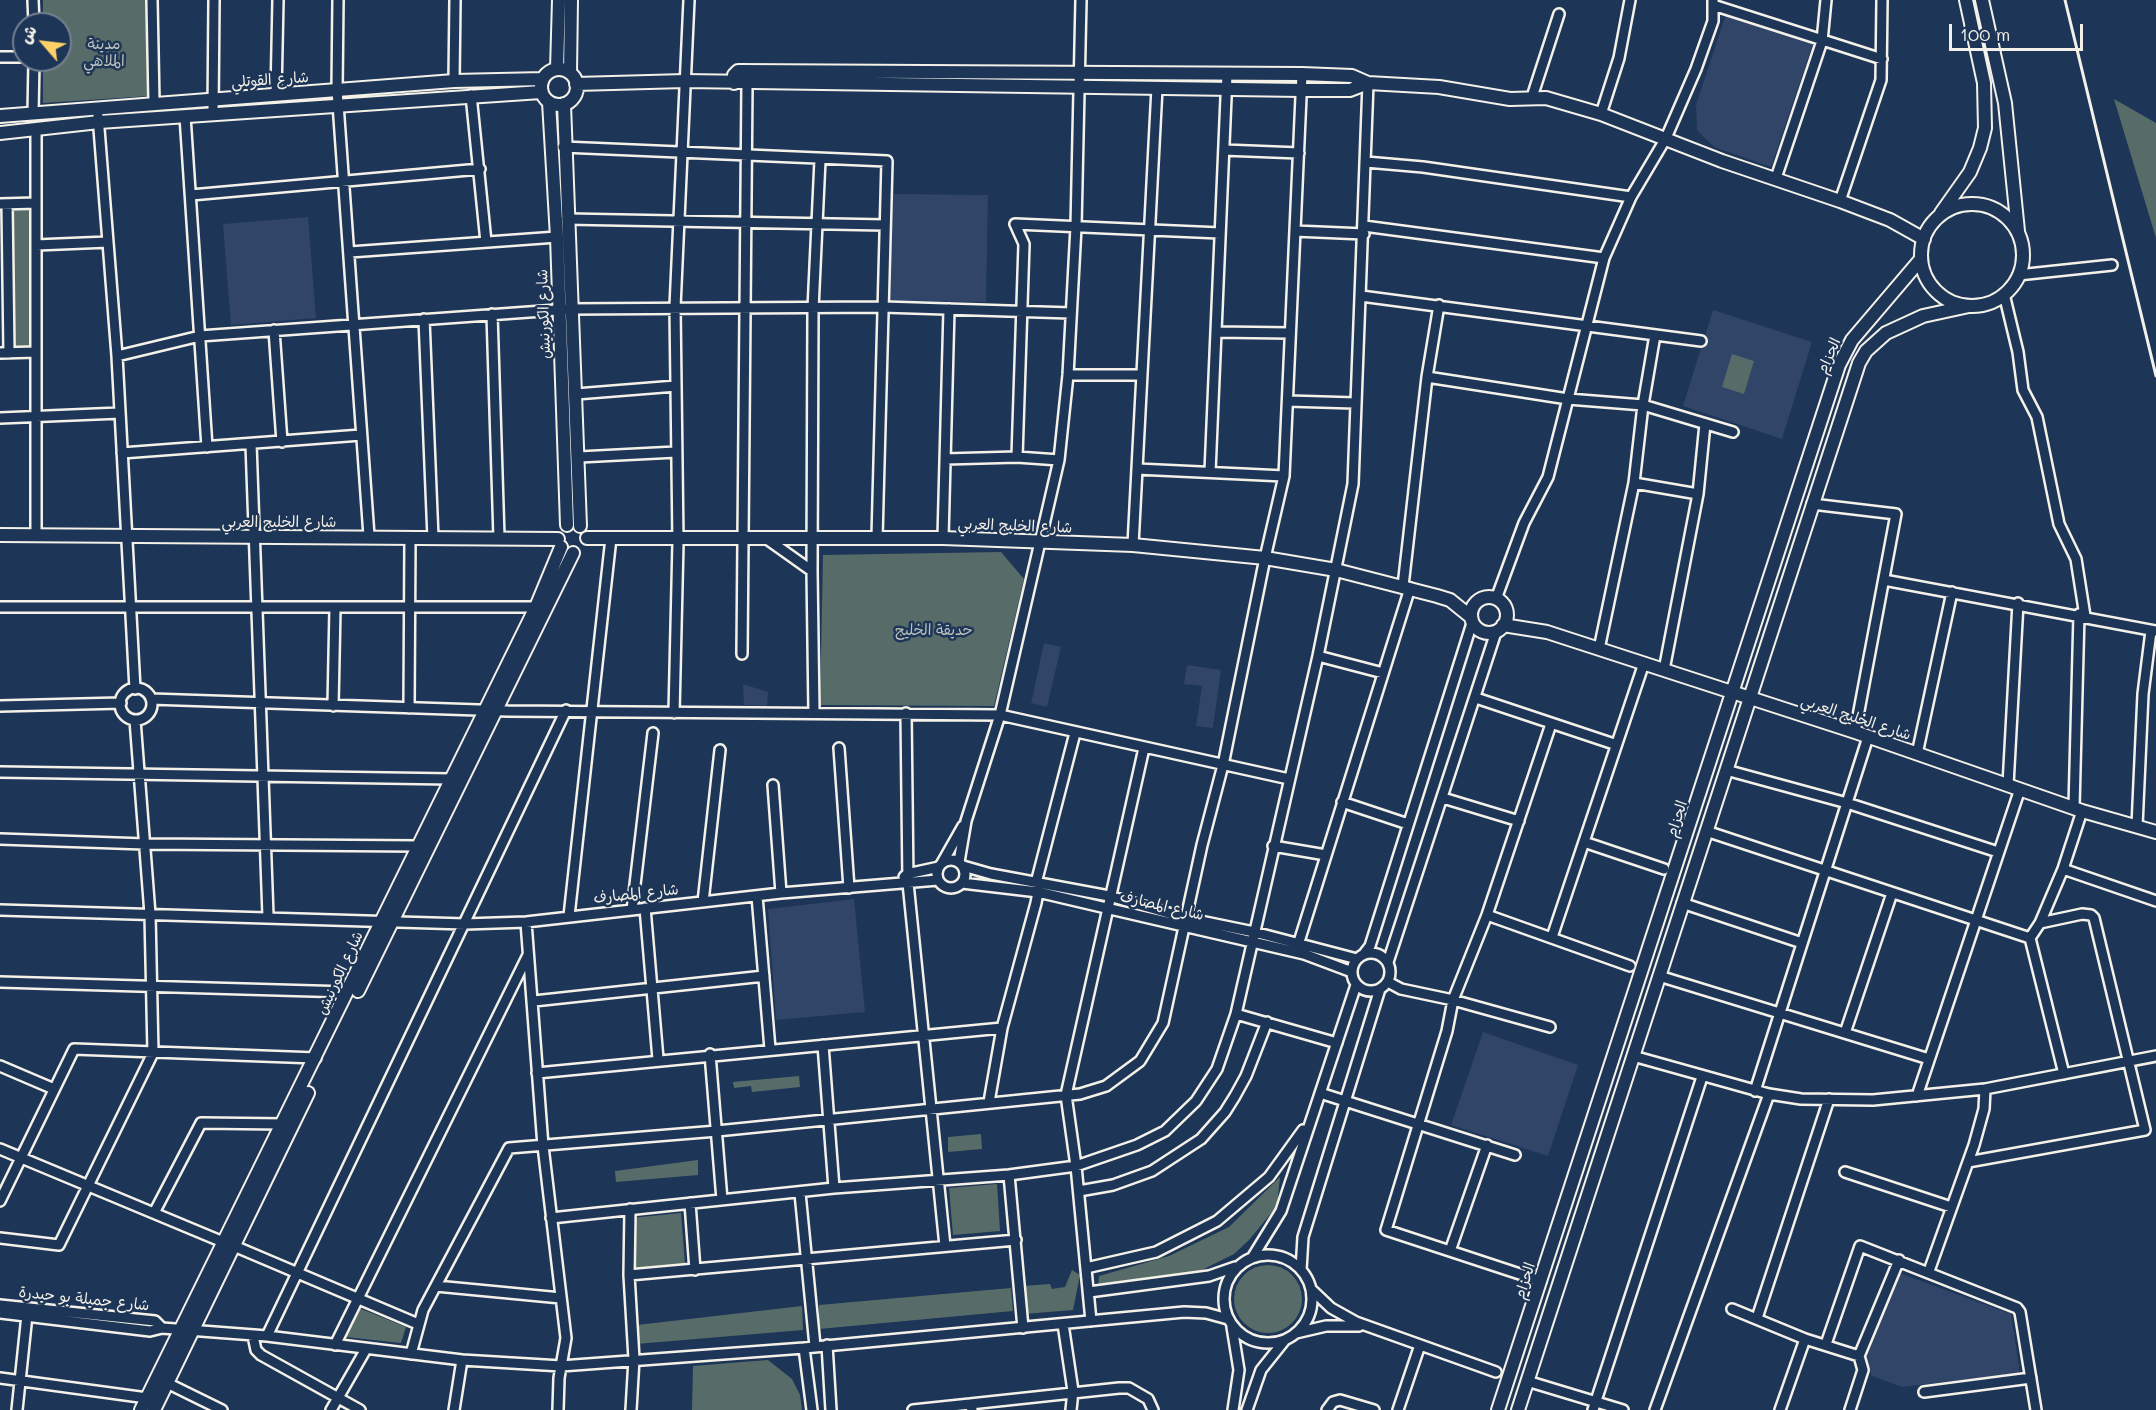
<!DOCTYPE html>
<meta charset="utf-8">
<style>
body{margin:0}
#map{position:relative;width:2156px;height:1410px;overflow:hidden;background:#1d3557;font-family:Mali,"Playpen Sans Arabic",sans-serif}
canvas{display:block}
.north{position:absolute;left:12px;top:12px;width:60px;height:60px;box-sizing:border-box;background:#1d3557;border:2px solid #738091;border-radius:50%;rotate:298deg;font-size:16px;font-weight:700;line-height:24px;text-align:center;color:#f4f1e8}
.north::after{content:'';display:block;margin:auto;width:21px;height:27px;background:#ffd166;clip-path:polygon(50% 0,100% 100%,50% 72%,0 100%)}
.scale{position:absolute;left:1949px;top:24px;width:134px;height:27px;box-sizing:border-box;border:3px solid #f4f1e8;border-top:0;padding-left:8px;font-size:18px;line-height:21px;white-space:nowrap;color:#f4f1e8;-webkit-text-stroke:4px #1d3557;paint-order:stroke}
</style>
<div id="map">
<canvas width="2156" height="1410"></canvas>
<div class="north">ش</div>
<div class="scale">100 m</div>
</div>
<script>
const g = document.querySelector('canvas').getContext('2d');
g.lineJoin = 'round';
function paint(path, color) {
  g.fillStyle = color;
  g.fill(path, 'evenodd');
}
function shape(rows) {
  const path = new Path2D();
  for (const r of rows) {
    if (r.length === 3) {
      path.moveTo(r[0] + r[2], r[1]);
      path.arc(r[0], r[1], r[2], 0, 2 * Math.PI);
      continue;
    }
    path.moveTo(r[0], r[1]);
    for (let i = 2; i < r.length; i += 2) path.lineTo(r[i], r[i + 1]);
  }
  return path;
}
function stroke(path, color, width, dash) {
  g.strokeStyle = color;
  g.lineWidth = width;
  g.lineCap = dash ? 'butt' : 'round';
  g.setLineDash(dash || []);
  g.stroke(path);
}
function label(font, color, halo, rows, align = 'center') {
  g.font = font + ' Mali,"Playpen Sans Arabic",sans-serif';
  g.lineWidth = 5;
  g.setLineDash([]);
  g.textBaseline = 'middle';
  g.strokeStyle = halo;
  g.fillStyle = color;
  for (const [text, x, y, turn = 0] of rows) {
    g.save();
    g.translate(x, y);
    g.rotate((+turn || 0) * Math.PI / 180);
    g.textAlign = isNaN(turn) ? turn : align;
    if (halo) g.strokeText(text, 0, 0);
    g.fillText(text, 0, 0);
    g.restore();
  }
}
paint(shape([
 [1726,14,1813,44,1771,167,1714,147,1697,130,1696,105],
 [892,194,988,195,986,302,890,301],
 [308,217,316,318,231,325,223,224],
 [1713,310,1812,342,1782,439,1683,406],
 [1044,643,1061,647,1047,707,1031,703],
 [1187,665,1221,670,1213,728,1196,726,1202,686,1184,684],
 [743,684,768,692,767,706,744,705],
 [854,899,865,1012,776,1020,768,909],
 [1483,1032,1578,1065,1548,1156,1451,1125],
 [1894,1271,2011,1314,2020,1373,1902,1387,1872,1376,1864,1356]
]), '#304568');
paint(shape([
 [43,0,147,0,149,96,43,103,43,60,60,60,60,24,43,24],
 [2114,99,2156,123,2156,238],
 [11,209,29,209,32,347,14,347],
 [1732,354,1754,361,1744,394,1722,387],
 [1001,552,1024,579,994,706,820,705,823,555],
 [799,1076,800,1087,752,1092,751,1086,734,1088,733,1082],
 [981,1134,982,1149,948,1152,948,1137],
 [698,1160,698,1175,616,1182,615,1171],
 [1280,1177,1277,1206,1249,1240,1234,1254,1200,1271,1098,1288,1099,1276,1169,1256,1229,1227],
 [997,1184,1000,1231,953,1235,949,1188],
 [681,1213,685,1264,635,1268,631,1218],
 [1268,1299,34],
 [1072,1270,1080,1275,1073,1310,1024,1314,1023,1286,1050,1284,1052,1289,1065,1287],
 [1011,1288,1013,1311,819,1329,819,1305],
 [802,1306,803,1330,636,1344,637,1325],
 [359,1308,406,1327,401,1343,346,1337],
 [768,1360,792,1379,800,1395,802,1410,692,1410,693,1366]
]), '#576c68');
const street = shape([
 [33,0,34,24],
 [152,0,154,102],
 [338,0,337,90,369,536],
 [1713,5,1882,59],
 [0,57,24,57],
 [454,81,455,0],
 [276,94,278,0],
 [471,95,486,242],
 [1532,97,1559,14],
 [33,114,34,60],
 [213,114,214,0],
 [1601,114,1619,58,1630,0],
 [98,116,117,356,135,689],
 [185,116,207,447],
 [36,130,36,536],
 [563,147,887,161,877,538],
 [1224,150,1299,153],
 [1366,162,1423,167,1631,197],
 [1776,178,1822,41,1826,0],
 [191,195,480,169],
 [1840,201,1881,80,1882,0],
 [0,204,36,203],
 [7,204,9,353],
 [567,219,885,225],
 [1364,226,1604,258],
 [1295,231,1364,234],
 [36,245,108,242],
 [350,252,557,237],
 [2018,275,2112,265],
 [2004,294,2018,352,2023,390,2037,417,2059,524,2076,559,2085,616],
 [1361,296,1701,341],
 [492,314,499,538],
 [424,319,433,538],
 [274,330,282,442],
 [1216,332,1290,333],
 [0,353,36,352],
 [117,356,200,336,570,309,883,307,1071,313],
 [1068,375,1142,375],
 [1427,377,1568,399,1643,405,1733,432],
 [576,394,676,386],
 [1288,401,1355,403],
 [0,418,120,413],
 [251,444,268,916],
 [122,453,361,435],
 [579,457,676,452],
 [1017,457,1024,244,1015,224,1220,233],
 [945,459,1017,457,1059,460],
 [1137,469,1284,476],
 [1210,472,1227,74],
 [1634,483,1698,494],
 [1812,504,1896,514,1855,732],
 [943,538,949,309],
 [767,539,812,571,814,713],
 [1133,545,1157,88],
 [812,571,813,309,820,160],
 [1884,580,2156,631],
 [1403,586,1427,377,1439,305],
 [1496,599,1524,523,1548,477,1604,258,1631,197,1666,138,1696,69,1713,21,1713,0],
 [0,607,536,607],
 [1599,649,1634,483,1643,405,1655,335],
 [742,654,747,83],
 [1318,656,1383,673],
 [1664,670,1698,494,1705,424],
 [136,704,16],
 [1476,698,1614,744],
 [151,699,508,711,1000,715,1289,779],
 [0,706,121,703],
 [333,706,335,608],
 [409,708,410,537],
 [674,713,678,542,675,307,689,0],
 [906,713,908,883,945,1246],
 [839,748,849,888],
 [1917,754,1952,592],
 [1726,770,1847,803,1998,852],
 [0,772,451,779],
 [773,785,781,893],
 [2008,785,2018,603],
 [1443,798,1519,821],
 [1342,802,1408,824],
 [2074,807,2079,614],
 [2137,826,2143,694,2151,631],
 [1706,831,2030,938,2040,923,2063,869,2082,811],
 [0,839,145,844,419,846],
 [1584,842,1664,869],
 [1273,846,1326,855],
 [951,874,14],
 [959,862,966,821,1000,715,1059,460,1068,375,1076,227,1081,0],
 [942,863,963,826],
 [963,866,991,874,1109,896,1186,918,1254,932,1357,959],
 [2063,869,2156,901],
 [904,877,907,874,939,867],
 [962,883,1038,892,1106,908,1304,954,1352,972],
 [757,896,770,1049],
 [703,902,720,750],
 [1682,903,1802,943],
 [645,908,658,1059],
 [0,910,465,924,526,922,781,893,938,880],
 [632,910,653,733],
 [1487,915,1630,966],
 [569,916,611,538],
 [526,922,543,1146,566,1338,559,1378,558,1410],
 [1552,937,1644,663],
 [2030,938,2064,1074],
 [1298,945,1410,588],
 [1371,972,19],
 [1363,955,1370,946,1472,623],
 [1388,962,1496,632],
 [1659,976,1929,1059],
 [0,982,348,992],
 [1388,982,1401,989,1453,1000,1550,1027],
 [534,1001,764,976],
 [1236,1014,1337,1043],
 [1845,1033,1892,893],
 [823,1045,834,1188],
 [710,1054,722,1200],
 [1633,1056,1769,1094,1801,1099,1873,1100,1985,1089,2156,1056],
 [0,1066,54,1089],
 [537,1073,1002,1028],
 [1755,1091,1868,737],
 [1320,1093,1515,1155],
 [1917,1096,2020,789],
 [989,1102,1002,1028,1036,903,1038,892,1036,883,1075,733],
 [0,1149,223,1242],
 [1968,1162,2145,1130,2094,918,2091,915,2082,914,2040,923],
 [1845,1172,1951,1207],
 [1009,1175,1023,1328],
 [1079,1191,1113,1185,1152,1171,1201,1139,1225,1112,1235,1096,1246,1076,1267,1022],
 [800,1193,815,1346],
 [0,1201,74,1049,316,1058],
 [690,1203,695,1270],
 [630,1209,629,1275,634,1359,631,1410],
 [154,1213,201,1123,284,1124],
 [551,1218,834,1188,1009,1175,1076,1166,1137,1145,1165,1131,1196,1101,1217,1069,1236,1014,1318,656,1353,484,1368,83],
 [0,1238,59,1245,153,1053,150,914,135,720],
 [234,1246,418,1324],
 [1450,1251,1487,1145],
 [1268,1299,44],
 [1252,1258,1281,1211,1356,985],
 [1086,1268,1156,1252,1217,1221,1269,1177,1303,1130],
 [1301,1270,1303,1237,1380,989],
 [1929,1271,1974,1145,1984,1109,1985,1089],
 [629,1275,1016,1240],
 [1541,1281,1386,1230,1447,1031,1453,1000,1487,915,1551,724],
 [436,1286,561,1298],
 [1311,1289,1331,1308,1356,1322,1496,1372],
 [1089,1292,1209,1276,1235,1267],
 [0,1305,155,1321,162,1328],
 [1732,1309,1805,1339,1859,1356,1899,1260],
 [0,1313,150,1331,162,1328,267,1336,462,1360,561,1366,804,1348,1184,1312,1206,1313,1228,1319],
 [1757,1318,1829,1099],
 [1091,1321,1076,1166,1066,1095,1144,748],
 [1063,1324,1073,1391,1071,1410],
 [1232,1327,1239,1370,1233,1410],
 [1296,1333,1326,1326,1359,1326],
 [253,1336,256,1350,261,1355,360,1410],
 [267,1336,566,710],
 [1826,1344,1860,1246,2017,1308,2020,1312,2036,1410],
 [335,1345,528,955],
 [827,1345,831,1410],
 [804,1348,812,1410],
 [411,1354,423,1310,509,1148,717,1131,1080,1094,1106,1086,1140,1061,1163,1023,1202,845,1223,765,1265,558,1284,476,1302,74],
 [0,1378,147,1398],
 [1527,1381,1623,1410],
 [167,1383,222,1410],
 [1924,1392,2031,1378],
 [970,1404,1119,1388,1129,1388,1148,1399,1153,1410],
 [17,1410,27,1315],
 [331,1410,366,1349],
 [454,1410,462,1360],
 [913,1410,970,1404,972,1410],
 [1247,1410,1261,1370,1285,1340],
 [1327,1410,1333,1402,1340,1400,1374,1410],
 [1398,1410,1420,1345],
 [1593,1410,1702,1077],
 [1655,1410,1769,1094],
 [1780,1410,1805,1339],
 [1850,1410,1863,1370,1859,1356]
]);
const secondary = shape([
 [1982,0,2005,103,2018,231],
 [557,69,559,0],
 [559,87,18],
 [570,73,571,0],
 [734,83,734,75,738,71,1302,74,1352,76,1368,83,1439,87,1510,99,1546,98,1601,114,1722,161,1840,201,1890,220,1924,239],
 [576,84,685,81,1301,90,1350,90,1368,83],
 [549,102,557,237,567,525],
 [564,104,580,526],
 [0,116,454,81,543,79],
 [0,133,99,122,541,92],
 [1972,255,51],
 [1941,213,1970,172,1980,148,1985,128,1984,83,1966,0],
 [0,535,558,539],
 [587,538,943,538,1133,545,1265,558,1336,570,1437,596,1450,600,1471,617],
 [1489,615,18],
 [1503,625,1547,632,1855,732,2082,811,2156,832],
 [358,991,573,553],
 [141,1410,536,607,561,547],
 [154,1410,308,1093],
 [1498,1410,1839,365,1852,340,1921,259],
 [1518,1410,1859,363,1866,351,1886,333,1923,316,1969,306]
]);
stroke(street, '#f4f1e8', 14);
stroke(secondary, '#f4f1e8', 16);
stroke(street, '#1d3557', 9);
stroke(secondary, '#1d3557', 12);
stroke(shape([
 [2065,0,2156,376]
]), '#f4f1e8', 3);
label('15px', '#bdc2bb', '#1d3557', [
 ["مدينة",104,44],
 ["الملاهي",104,61],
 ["حديقة الخليج",934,630]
]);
label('15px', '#f4f1e8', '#1d3557', [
 ["شارع القوتلي",270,80,-4],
 ["شارع الكورنيش",544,314,-92],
 ["الحزام",1829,356,-66],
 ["شارع الخليج العربي",279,522],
 ["شارع الخليج العربي",1015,526,2],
 ["شارع الخليج العربي",1856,718,18],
 ["الحزام",1677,819,-72],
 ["شارع المصارف",636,894,-6],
 ["شارع المصارف",1162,906,13],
 ["شارع الكورنيش",340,973,-65],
 ["الحزام",1525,1281,-72],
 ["شارع جميلة بو حيدرة",84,1299,6]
]);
</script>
